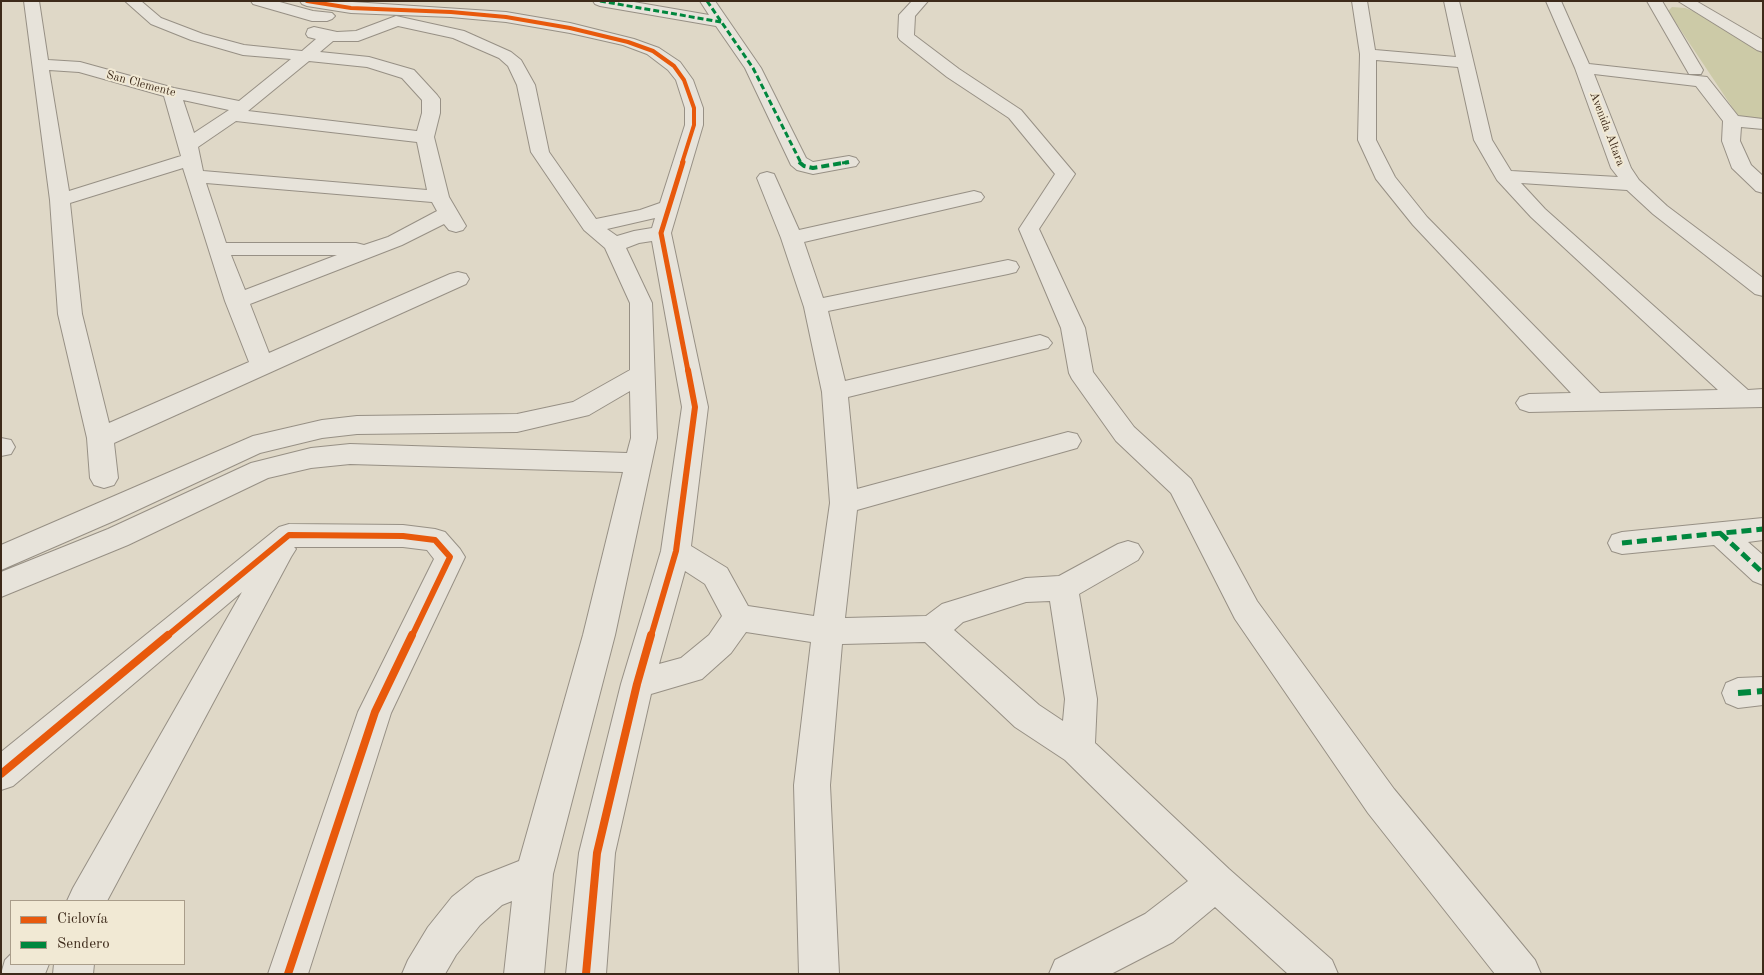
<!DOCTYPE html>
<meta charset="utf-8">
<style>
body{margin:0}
#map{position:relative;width:1764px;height:975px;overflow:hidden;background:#dfd8c7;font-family:"Old Standard TT",serif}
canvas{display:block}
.frame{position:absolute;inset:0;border:2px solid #3d2a1a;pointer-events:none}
.legend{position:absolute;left:10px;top:900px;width:175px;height:65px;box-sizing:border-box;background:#f1e9d4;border:1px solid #a99d8a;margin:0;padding:6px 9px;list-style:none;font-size:15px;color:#3d2a1a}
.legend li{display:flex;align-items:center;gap:10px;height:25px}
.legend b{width:25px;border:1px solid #a99d8a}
</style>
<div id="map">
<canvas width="1764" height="975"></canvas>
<div class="frame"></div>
<ul class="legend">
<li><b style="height:6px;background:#e8590c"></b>Ciclovía</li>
<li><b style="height:6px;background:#00873e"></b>Sendero</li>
</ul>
</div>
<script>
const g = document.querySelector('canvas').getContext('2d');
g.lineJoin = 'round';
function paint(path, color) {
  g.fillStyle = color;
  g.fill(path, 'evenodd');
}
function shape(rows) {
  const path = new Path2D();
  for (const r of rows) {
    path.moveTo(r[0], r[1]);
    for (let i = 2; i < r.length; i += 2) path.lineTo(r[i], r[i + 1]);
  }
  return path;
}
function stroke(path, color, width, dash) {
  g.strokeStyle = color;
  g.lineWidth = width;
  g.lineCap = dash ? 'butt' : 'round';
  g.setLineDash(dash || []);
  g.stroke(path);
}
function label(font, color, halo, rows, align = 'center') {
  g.font = font + ' "Old Standard TT",serif';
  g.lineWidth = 4;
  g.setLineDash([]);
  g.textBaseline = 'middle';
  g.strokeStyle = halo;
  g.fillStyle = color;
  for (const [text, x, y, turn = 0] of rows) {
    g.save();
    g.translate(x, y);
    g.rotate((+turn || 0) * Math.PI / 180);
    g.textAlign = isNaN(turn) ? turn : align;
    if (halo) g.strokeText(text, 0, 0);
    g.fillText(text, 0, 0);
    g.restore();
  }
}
paint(shape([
 [1672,7,1685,8,1696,12,1763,51,1763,119,1740,119,1668,11]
]), '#cccaa7');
const minor = shape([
 [24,1,39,1,48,60,80,62,174,88,239,101,291,59,243,55,191,40,151,24,125,1,141,1,161,18,203,34,244,45,302,51,316,39,308,37,306,34,308,29,314,27,337,32,356,31,396,16,464,31,511,52,521,60,535,85,549,152,596,219,640,210,660,203,685,125,685,108,676,80,668,70,647,54,623,45,570,33,506,22,451,17,351,13,307,6,302,4,300,1,337,1,506,12,570,23,634,39,659,48,680,62,693,80,703,108,703,125,671,233,708,407,691,546,727,568,748,606,814,616,830,503,822,392,804,307,781,238,757,178,760,174,767,172,774,174,799,230,974,191,981,193,984,197,981,201,804,242,823,298,1008,260,1016,262,1019,267,1016,272,1008,274,828,311,845,381,1040,335,1048,338,1052,343,1048,348,848,397,857,489,1068,432,1077,434,1081,441,1077,448,857,510,845,618,926,616,942,604,1026,578,1059,576,1118,544,1128,541,1138,544,1143,552,1138,560,1079,594,1097,699,1095,743,1229,869,1332,960,1338,974,1288,974,1215,907,1173,942,1111,974,1049,974,1055,960,1145,914,1188,881,1065,760,1015,727,925,642,842,644,830,785,839,974,799,974,794,785,811,642,746,632,731,653,702,679,651,694,615,853,606,974,566,974,579,853,621,684,661,551,682,407,652,241,639,243,626,248,652,303,657,438,615,635,553,874,544,974,504,974,512,901,502,905,480,925,456,955,445,974,402,974,408,960,428,927,452,897,476,878,519,861,583,635,623,472,350,464,311,468,268,478,128,545,1,597,1,572,108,529,251,463,311,448,350,444,627,453,631,438,630,391,589,415,517,432,357,434,322,438,260,453,116,520,1,570,1,545,253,436,322,420,357,416,517,414,573,402,630,370,630,303,605,248,584,230,531,152,517,85,508,66,499,58,453,38,398,26,358,41,333,41,320,52,369,57,414,70,437,95,440,99,440,113,434,137,449,197,466,226,463,230,456,232,449,230,444,224,402,245,250,304,269,353,450,274,458,272,466,274,469,279,466,284,114,443,118,478,114,485,104,488,94,485,90,478,87,438,58,314,50,200,24,1],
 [309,61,367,67,402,78,422,100,422,113,417,131,248,111,309,61],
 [49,70,79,72,164,96,181,156,69,191,49,70],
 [183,100,229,110,194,133,183,100],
 [236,121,417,142,427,190,203,171,198,147,236,121],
 [183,168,225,301,249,362,109,423,82,314,70,203,183,168],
 [206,183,432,202,437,211,388,237,364,245,356,243,226,243,206,183],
 [655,218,652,228,634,231,617,236,607,229,655,218],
 [231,255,337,255,245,290,231,255],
 [685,571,705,584,722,616,709,635,681,658,659,664,685,571],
 [1050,601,1065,699,1063,721,1039,705,954,630,963,622,1026,602,1050,601],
 [251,1,276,1,313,11,332,13,335,16,332,19,327,21,312,21,253,4,251,1],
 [593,1,628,1,709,15,700,1,715,1,761,68,806,158,813,162,849,156,856,158,859,162,856,166,813,174,797,170,791,165,745,68,716,26,600,6,595,4,593,1],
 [912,1,928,1,915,16,914,35,959,69,1021,110,1075,174,1039,229,1085,328,1093,372,1134,427,1191,479,1257,601,1394,789,1535,960,1541,974,1495,974,1368,813,1235,619,1171,493,1116,441,1072,379,1069,373,1061,328,1019,229,1055,174,1009,118,947,77,900,40,898,37,899,15,912,1],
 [1352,1,1367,1,1375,50,1456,57,1444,1,1459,1,1492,140,1511,171,1618,177,1611,168,1575,68,1546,1,1561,1,1589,64,1707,77,1738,116,1763,119,1763,129,1741,127,1740,141,1751,165,1763,176,1763,193,1756,191,1732,168,1722,141,1723,121,1696,86,1594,74,1631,168,1639,180,1667,206,1763,278,1763,296,1755,294,1653,214,1627,190,1521,183,1545,209,1748,390,1763,389,1763,407,1529,412,1520,409,1516,403,1520,397,1529,394,1571,393,1413,225,1376,179,1358,140,1360,54,1352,1],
 [1376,60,1458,67,1474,140,1497,180,1531,217,1718,390,1600,393,1427,217,1395,177,1376,140,1376,60],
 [1647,1,1662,1,1703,70,1701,74,1689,74,1647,1],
 [1678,1,1696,1,1763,40,1763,52,1757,50,1678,1],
 [1,438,11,440,15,447,11,454,1,456,1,438],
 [1763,518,1763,540,1748,542,1763,555,1763,585,1753,581,1714,545,1622,554,1612,551,1608,543,1612,535,1622,532,1763,518],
 [289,524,403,525,435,529,445,532,460,549,465,557,391,713,308,974,268,974,358,712,434,559,427,550,403,547,294,547,296,549,291,557,107,901,67,901,73,888,242,592,13,786,1,790,1,752,279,527,289,524],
 [1763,677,1763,705,1738,708,1726,703,1722,693,1726,683,1738,678,1763,677],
 [11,954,11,964,49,964,45,974,1,974,5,960,11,954],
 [54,964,94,964,93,974,53,974,54,964]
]);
stroke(minor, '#979085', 2);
paint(minor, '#e7e3da');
stroke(shape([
 [600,1,721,22],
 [707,1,753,68,801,163],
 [842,163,849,162]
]), '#00873e', 3, [6, 3]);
stroke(shape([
 [799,162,804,166,813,168,849,162]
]), '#00873e', 4, [8, 4]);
stroke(shape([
 [1720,533,1763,573],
 [1622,543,1763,529]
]), '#00873e', 5, [10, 5]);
stroke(shape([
 [1738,693,1763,691]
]), '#00873e', 6, [13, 6]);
stroke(shape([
 [307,1,351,8,451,12,506,17,570,28,628,42,653,51,674,66,684,80,694,108,694,125,682,163]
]), '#e8590c', 4);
stroke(shape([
 [683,162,661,233,688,371]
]), '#e8590c', 5);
stroke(shape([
 [167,636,289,535,403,536,435,540,450,557,412,636],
 [651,636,676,551,695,407,688,370]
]), '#e8590c', 6);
stroke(shape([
 [1,774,168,635],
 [288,974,375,712,412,635],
 [586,974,597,853,637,684,651,635]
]), '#e8590c', 8);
label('12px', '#3d2a1a', '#f1e9d4', [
 ["San Clemente",141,84,15],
 ["Avenida Altara",1607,129,69]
]);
</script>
